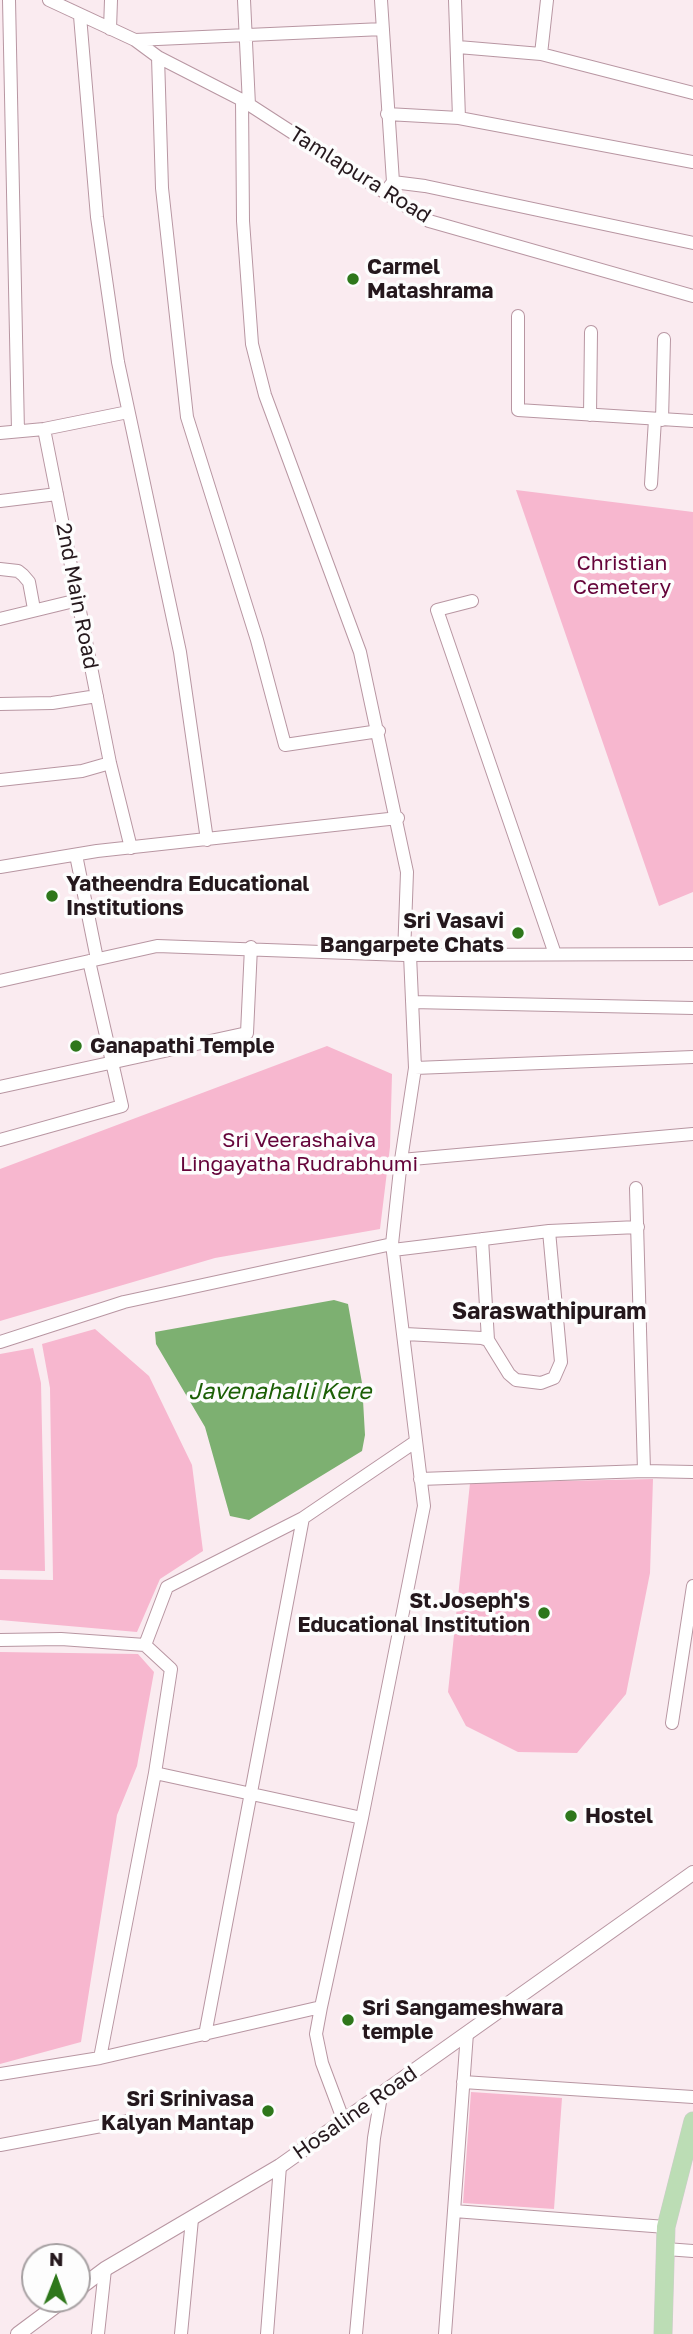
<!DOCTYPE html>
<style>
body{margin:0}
#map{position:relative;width:693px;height:2334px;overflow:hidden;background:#faebf0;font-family:"Golos Text",sans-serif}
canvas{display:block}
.north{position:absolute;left:21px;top:2243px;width:70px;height:70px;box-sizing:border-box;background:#fdfdfd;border:2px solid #a7a1a3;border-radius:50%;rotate:1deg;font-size:19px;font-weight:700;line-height:28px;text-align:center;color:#25181d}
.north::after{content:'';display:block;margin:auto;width:24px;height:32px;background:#2e771b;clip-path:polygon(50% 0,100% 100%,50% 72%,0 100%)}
</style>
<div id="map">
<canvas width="693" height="2334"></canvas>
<div class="north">N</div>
</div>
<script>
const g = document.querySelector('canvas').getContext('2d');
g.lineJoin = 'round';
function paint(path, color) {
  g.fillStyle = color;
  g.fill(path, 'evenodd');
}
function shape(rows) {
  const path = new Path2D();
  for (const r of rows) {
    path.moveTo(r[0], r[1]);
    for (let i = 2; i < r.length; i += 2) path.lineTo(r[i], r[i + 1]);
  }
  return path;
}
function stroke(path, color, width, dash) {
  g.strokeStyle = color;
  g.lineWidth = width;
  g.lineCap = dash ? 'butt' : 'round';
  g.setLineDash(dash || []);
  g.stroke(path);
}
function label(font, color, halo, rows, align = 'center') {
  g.font = font + ' "Golos Text",sans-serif';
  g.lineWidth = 7;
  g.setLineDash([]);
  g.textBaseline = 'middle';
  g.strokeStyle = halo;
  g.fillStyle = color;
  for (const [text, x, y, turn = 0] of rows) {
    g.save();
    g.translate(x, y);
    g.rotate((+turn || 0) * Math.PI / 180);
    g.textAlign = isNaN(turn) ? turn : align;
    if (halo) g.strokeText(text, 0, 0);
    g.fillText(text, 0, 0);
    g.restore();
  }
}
paint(shape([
 [516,490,693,512,693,892,659,906],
 [327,1046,392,1074,390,1147,380,1229,215,1258,0,1321,0,1169],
 [95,1329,149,1376,192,1465,203,1551,160,1579,137,1632,0,1620,0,1579,53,1580,50,1388,42,1344],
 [33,1348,41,1383,45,1571,0,1570,0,1354],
 [653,1479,650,1573,626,1694,577,1753,518,1752,466,1726,448,1692,470,1483],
 [0,1652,138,1654,154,1672,137,1766,117,1815,81,2042,0,2064],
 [471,2092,562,2098,554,2209,463,2203]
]), '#f7b7cf');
paint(shape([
 [334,1300,348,1304,362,1383,365,1435,362,1451,249,1520,230,1516,205,1427,156,1344,155,1332]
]), '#7db071');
const minor = shape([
 [9,0,18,431],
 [49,0,135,40,158,57,242,100,429,221,693,296],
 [244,0,249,105],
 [381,0,393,182,389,187],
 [80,16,97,217,118,362,180,652,207,840],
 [110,29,111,0],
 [135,40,383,29],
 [458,47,541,54,693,93],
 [541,54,547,0],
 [158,57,162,188,187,417,257,640,285,745,379,731],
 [242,100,243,221,252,344,265,395,360,652,407,872,404,955],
 [387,114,459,118,455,0],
 [459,118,693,162],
 [393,182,425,186,693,243],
 [518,316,518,410,693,421],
 [590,415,591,332],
 [662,420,664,339],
 [44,429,110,763,131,848],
 [0,433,44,429,128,412],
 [651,484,655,419],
 [0,501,57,494],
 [0,569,18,571,23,575,29,582,34,609],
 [472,601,437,610,555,954],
 [0,619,78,600],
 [0,704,52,703,97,696],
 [0,780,82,771,110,763],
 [76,855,97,959],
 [0,867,97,851,398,818],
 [410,955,415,1068,693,1057],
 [0,981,157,946,404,955,693,954],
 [412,1002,693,1008],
 [0,1087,247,1033,251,947],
 [0,1140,122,1106,89,961],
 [401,1160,415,1068],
 [636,1188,644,1471],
 [482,1239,488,1340],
 [393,1250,549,1231,638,1227],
 [405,1334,482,1338,488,1340,509,1374,516,1380,541,1383,554,1378,561,1362,549,1231],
 [0,1342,124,1302,392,1244,401,1160,693,1134],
 [420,1479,644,1471,693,1472],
 [0,1640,61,1639,145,1645,171,1669,155,1773,100,2058],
 [145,1645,167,1587,303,1518],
 [672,1723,693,1586],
 [155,1773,362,1818,424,1506,392,1244],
 [321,2007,362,1818],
 [205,2035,303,1518,415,1442],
 [0,2074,100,2058,321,2007,316,2034,322,2063,343,2119],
 [463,2082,693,2097],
 [0,2145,133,2120],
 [454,2211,666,2227],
 [666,2249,693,2251],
 [98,2334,105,2269],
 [181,2334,192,2219],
 [267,2334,280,2166],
 [356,2334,374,2138,381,2096],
 [445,2334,467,2033]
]);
const tertiary = shape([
 [77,2290,105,2269,280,2166,693,1873],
 [18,2334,65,2299]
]);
const primary = shape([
 [663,2334,666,2227,693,2121]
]);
stroke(minor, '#b896a2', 14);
stroke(tertiary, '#b896a2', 16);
stroke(primary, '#cfcccd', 19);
stroke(minor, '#fff', 12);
stroke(tertiary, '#fff', 14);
stroke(primary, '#bcddb5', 18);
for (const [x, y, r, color] of [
 [353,279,7,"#2e771b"],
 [52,896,7,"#2e771b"],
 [518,933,7,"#2e771b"],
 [76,1046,7,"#2e771b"],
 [544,1613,7,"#2e771b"],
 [571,1816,7,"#2e771b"],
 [348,2020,7,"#2e771b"],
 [268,2111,7,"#2e771b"]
]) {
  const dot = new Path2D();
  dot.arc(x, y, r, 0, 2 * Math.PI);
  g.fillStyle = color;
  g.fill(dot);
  stroke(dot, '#fdfdfd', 2.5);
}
label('21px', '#25181d', '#fdfdfd', [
 ["Tamlapura Road",360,175,32],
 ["2nd Main Road",77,596,79],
 ["Hosaline Road",355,2113,-35]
]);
label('bold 21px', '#25181d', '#fdfdfd', [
 ["Carmel",367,267],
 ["Matashrama",367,291],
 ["Yatheendra Educational",66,884],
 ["Institutions",66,908],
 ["Sri Vasavi",504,921,"right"],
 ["Bangarpete Chats",504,945,"right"],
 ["Ganapathi Temple",90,1046],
 ["St.Joseph's",530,1601,"right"],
 ["Educational Institution",530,1625,"right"],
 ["Hostel",585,1816],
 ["Sri Sangameshwara",362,2008],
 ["temple",362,2032],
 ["Sri Srinivasa",254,2099,"right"],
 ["Kalyan Mantap",254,2123,"right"]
], 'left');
label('21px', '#65043a', '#fdfdfd', [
 ["Christian",622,563],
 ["Cemetery",622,587],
 ["Sri Veerashaiva",299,1140],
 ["Lingayatha Rudrabhumi",299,1164]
]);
label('bold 23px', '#25181d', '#fdfdfd', [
 ["Saraswathipuram",549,1312]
]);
label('italic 23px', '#1c5f06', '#fdfdfd', [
 ["Javenahalli Kere",280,1392]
]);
</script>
